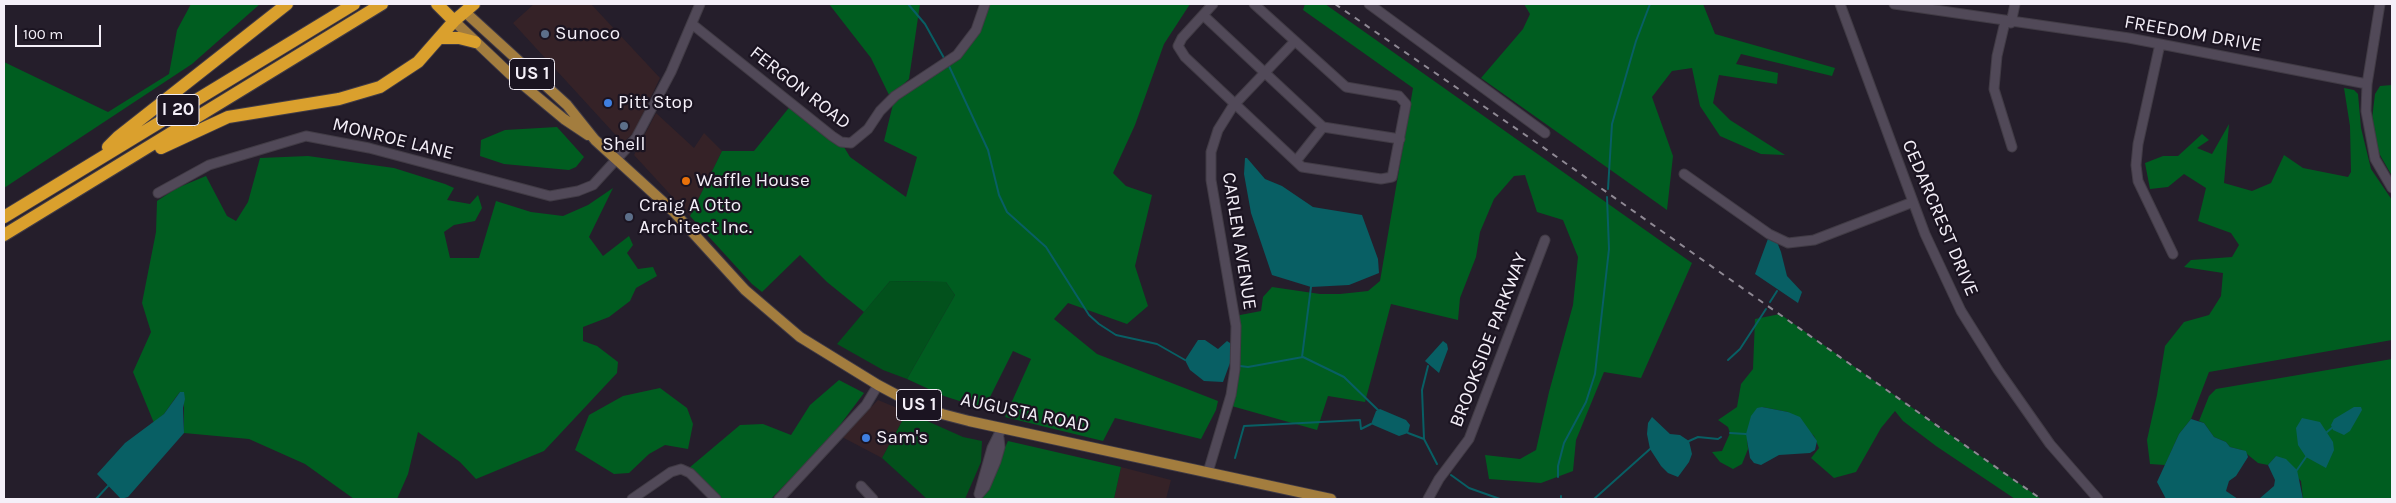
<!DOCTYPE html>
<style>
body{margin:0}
#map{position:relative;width:2396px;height:503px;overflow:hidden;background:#251e2b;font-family:Karla,sans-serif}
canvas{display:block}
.frame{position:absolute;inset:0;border:5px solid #f4eff8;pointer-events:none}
.scale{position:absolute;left:15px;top:25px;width:86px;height:22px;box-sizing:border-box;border:2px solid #f4eff8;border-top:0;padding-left:6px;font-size:15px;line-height:18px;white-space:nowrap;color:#f4eff8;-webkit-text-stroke:4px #1b1421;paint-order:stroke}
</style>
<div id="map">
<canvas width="2396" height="503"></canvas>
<div class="frame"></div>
<div class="scale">100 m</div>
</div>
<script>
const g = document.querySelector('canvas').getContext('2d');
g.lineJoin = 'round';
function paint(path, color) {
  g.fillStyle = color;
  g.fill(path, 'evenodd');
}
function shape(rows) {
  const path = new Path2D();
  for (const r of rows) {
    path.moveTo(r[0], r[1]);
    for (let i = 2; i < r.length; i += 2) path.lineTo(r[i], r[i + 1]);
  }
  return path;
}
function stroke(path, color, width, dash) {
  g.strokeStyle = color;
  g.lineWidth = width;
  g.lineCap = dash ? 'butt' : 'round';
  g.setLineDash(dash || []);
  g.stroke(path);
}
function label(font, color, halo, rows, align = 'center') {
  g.font = font + ' Karla,sans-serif';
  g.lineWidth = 4.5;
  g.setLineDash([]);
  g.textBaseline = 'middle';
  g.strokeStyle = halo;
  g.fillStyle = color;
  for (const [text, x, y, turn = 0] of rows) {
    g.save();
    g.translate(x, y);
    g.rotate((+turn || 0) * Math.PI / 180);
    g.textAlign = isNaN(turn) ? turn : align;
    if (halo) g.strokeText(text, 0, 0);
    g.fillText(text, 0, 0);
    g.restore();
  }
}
paint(shape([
 [534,4,591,4,660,78,634,132,623,143,513,23],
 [656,113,694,148,704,133,722,151,690,216,634,155],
 [878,400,907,412,882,458,842,437],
 [1121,467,1171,480,1166,499,1114,499]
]), '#352227');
paint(shape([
 [890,281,946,282,955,295,907,379,883,370,837,344],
 [907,412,963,437,982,441,981,462,965,499,927,499,882,458]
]), '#02511c');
paint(shape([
 [191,4,260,4,192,64,4,188,4,62,108,112,169,74,177,30],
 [829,4,920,4,909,79,890,97,871,58],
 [985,4,1190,4,1164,44,1135,125,1113,173,1126,186,1152,195,1135,266,1148,306,1127,324,1068,303,1054,319,1097,354,1218,401,1216,410,1201,439,1115,418,1103,441,1005,417,1031,359,1013,351,984,409,944,396,907,379,955,295,946,282,890,281,864,312,827,282,800,255,762,292,752,284,690,216,722,151,754,151,792,104,841,142,850,157,906,197,917,157,884,141,895,96,964,47],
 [1305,4,1325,4,1692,263,1641,378,1604,372,1576,440,1573,471,1541,483,1489,479,1485,455,1520,459,1536,450,1549,392,1573,305,1578,257,1563,220,1537,212,1525,175,1514,176,1494,199,1480,232,1476,257,1460,298,1458,320,1391,304,1365,402,1328,396,1317,430,1228,405,1235,316,1261,311,1263,297,1272,287,1320,294,1340,294,1368,291,1380,281,1413,88,1303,10],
 [1524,4,1703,4,1715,34,1835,68,1832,76,1741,54,1736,64,1778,73,1777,84,1719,75,1713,103,1730,120,1785,155,1761,154,1720,136,1700,106,1692,68,1672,71,1652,97,1673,156,1667,210,1481,78,1523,29,1530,14],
 [2392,85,2392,176,2380,155,2371,127,2375,94,2380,86],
 [2344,88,2354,90,2358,94,2361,128,2371,169,2392,200,2392,340,2209,372,2191,419,2179,434,2165,465,2150,464,2147,440,2157,395,2165,346,2184,322,2209,315,2221,296,2223,273,2184,267,2191,260,2232,257,2239,245,2231,233,2198,221,2206,188,2184,174,2168,187,2150,189,2145,163,2163,156,2178,156,2202,134,2209,140,2197,148,2212,154,2229,124,2224,183,2252,191,2271,183,2284,155,2303,168,2348,177,2351,172,2350,126],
 [557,127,584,157,576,167,569,170,504,164,480,156,481,140,505,130],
 [308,156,394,168,445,184,454,188,447,200,470,204,478,195,482,208,475,221,454,225,444,232,450,258,479,258,496,201,531,212,563,216,588,205,613,188,589,237,603,256,629,236,633,245,627,253,638,269,653,267,657,276,636,288,630,301,609,317,583,327,583,341,597,346,618,362,617,373,544,451,476,479,460,462,418,432,408,474,397,499,354,499,305,464,249,439,184,433,184,392,180,392,176,397,164,414,154,423,133,372,151,332,142,303,156,232,157,201,177,188,206,176,227,216,236,221,248,202,260,158],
 [1780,314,2041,499,2015,499,1936,446,1903,421,1895,411,1881,428,1856,472,1834,478,1811,458,1819,448,1814,436,1788,412,1762,407,1747,438,1748,449,1742,464,1733,469,1720,462,1712,452,1722,451,1730,433,1728,427,1718,420,1737,407,1741,384,1753,369,1755,319],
 [2392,359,2392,499,2303,499,2301,481,2276,456,2268,465,2258,463,2242,450,2230,447,2226,442,2214,437,2204,423,2199,421,2209,396,2216,389],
 [839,380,864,393,831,437,771,499,721,499,689,468,740,425,763,424,791,435,810,405],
 [660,388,687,408,693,424,688,449,665,445,649,454,629,473,614,474,575,450,589,415,623,396],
 [1008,441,1121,467,1114,499,982,499]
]), '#005d20');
paint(shape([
 [1245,158,1247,158,1265,179,1282,186,1313,207,1362,215,1378,259,1379,273,1349,285,1311,287,1272,275,1251,213,1244,174],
 [1769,236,1777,242,1781,252,1787,276,1802,292,1798,303,1755,274],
 [1198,340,1205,340,1218,349,1227,341,1233,345,1230,363,1223,382,1204,381,1190,370,1185,360],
 [1443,341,1447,344,1448,349,1439,373,1425,361],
 [180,392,184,392,185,399,183,408,184,433,128,497,121,499,97,474,125,443,164,414],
 [1762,407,1788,412,1800,417,1817,441,1815,450,1810,453,1779,455,1761,465,1754,463,1750,458,1746,434,1751,416,1757,408],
 [2354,407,2361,407,2362,410,2350,431,2344,435,2333,430,2331,425,2334,419],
 [1380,409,1406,420,1410,425,1408,433,1399,436,1371,424,1376,411],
 [1652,417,1670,434,1680,435,1689,441,1692,454,1689,462,1678,477,1668,473,1661,466,1650,449,1647,434,1648,423],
 [2302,418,2320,422,2333,442,2334,450,2326,468,2306,457,2298,445,2296,428],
 [2191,419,2204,423,2214,437,2226,442,2230,447,2246,451,2248,457,2236,476,2229,481,2226,491,2238,499,2166,499,2157,482,2179,434],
 [2276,456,2286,459,2297,470,2303,499,2259,499,2274,486,2275,480,2268,465]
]), '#085f64');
stroke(shape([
 [908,4,925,24,944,58],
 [949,66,988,150,999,195,1007,212,1046,247,1089,315,1099,324,1116,335,1157,344,1185,360],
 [1608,189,1612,124,1636,41,1650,4],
 [1770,302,1777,291],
 [1302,357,1311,287],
 [1728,360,1740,349,1766,309],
 [1240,366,1248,367,1303,357,1344,377,1378,410],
 [1428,366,1422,390,1424,439,1437,464],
 [2327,432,2333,427],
 [1408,433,1424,439],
 [1730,433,1746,434],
 [1689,441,1698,437,1718,439,1721,437],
 [1235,458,1244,426,1360,420,1361,429,1371,424],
 [2297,470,2306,457],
 [1451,475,1469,488,1500,499],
 [1558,477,1558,466,1564,443,1586,402,1595,374,1609,249,1607,197],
 [96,499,108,486],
 [1561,499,1561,496],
 [1594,499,1650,449]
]), '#085f64', 2);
const minor = shape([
 [1213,4,1182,38,1178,46,1185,57,1302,167,1381,179,1392,177,1406,104,1399,96,1346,87,1254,4],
 [1369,4,1545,133],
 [1840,4,1925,234,1961,311,1998,370,2050,444,2098,499],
 [1894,4,2129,38,2367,84],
 [2380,4,2367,84,2366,111,2375,159,2392,188],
 [1203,15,1323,127,1400,139],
 [2005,22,1997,56,1994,89,2012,147],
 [2011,23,2015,4],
 [692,24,832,136,841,142,851,143,868,129,880,111,895,96,957,55,976,30,985,4],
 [2160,44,2138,144,2136,165,2138,181,2173,254],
 [1296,161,1323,127],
 [1684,174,1769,234,1788,243,1814,240,1913,202],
 [158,193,209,165,306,136,369,148,550,196,578,191,593,185,636,138,671,72,700,4],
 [999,438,1000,447,996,461,985,487,979,494,992,448,1002,428],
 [1208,472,1231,395,1235,369,1236,326,1211,180,1211,152,1218,130,1233,106,1295,41],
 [861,486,873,499],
 [632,499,671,472,681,469,690,473,716,499],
 [779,499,866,405,878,385],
 [1428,499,1439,479,1469,439,1545,240]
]);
const major = shape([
 [465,12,567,105,595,140,673,211,745,290,800,337,878,385,910,402,942,414,969,421,1331,499],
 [454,21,511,75,564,119,588,135]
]);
const highway = shape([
 [437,4,454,21],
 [440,38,459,38,475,42],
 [108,147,118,137,287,4],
 [161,148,228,117,339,99,380,87,418,62,454,21,474,4],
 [4,217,354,4],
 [4,235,382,4]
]);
stroke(minor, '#413b45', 11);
stroke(major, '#413b45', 12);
stroke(highway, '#413b45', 14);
stroke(minor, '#514958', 9);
stroke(major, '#a37d3e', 10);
stroke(highway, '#daa02d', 12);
stroke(shape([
 [1335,4,1537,143,2041,499]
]), '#8f8994', 2, [6, 6]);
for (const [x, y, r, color] of [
 [545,34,5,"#5c6f8a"],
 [608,103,5,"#3f7fe0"],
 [624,126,5,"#5c6f8a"],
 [686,181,5,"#e8710a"],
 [629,217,5,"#5c6f8a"],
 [866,438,5,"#3f7fe0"]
]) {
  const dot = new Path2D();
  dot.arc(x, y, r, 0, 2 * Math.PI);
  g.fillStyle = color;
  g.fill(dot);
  stroke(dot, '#1b1421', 2);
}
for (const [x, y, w] of [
 [532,74,45],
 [178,110,42],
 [919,405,45]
]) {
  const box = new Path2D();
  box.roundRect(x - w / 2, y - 15.5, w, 31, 4);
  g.fillStyle = '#1b1421';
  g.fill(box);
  stroke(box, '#f4eff8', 1);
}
label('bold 18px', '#f4eff8', null, [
 ["US 1",532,74],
 ["I 20",178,110],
 ["US 1",919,405]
]);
label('19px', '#f4eff8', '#1b1421', [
 ["Sunoco",555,34],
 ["Pitt Stop",618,103],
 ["Shell",624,145,"center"],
 ["Waffle House",696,181],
 ["Craig A Otto",639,206],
 ["Architect Inc.",639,228],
 ["Sam's",876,438]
], 'left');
label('19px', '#f4eff8', '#1b1421', [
 ["FREEDOM DRIVE",2193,34,10],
 ["FERGON ROAD",800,88,38],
 ["MONROE LANE",393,139,14],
 ["CEDARCREST DRIVE",1940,218,67],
 ["CARLEN AVENUE",1239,241,81],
 ["BROOKSIDE PARKWAY",1489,340,-69],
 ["AUGUSTA ROAD",1025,413,12]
]);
</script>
